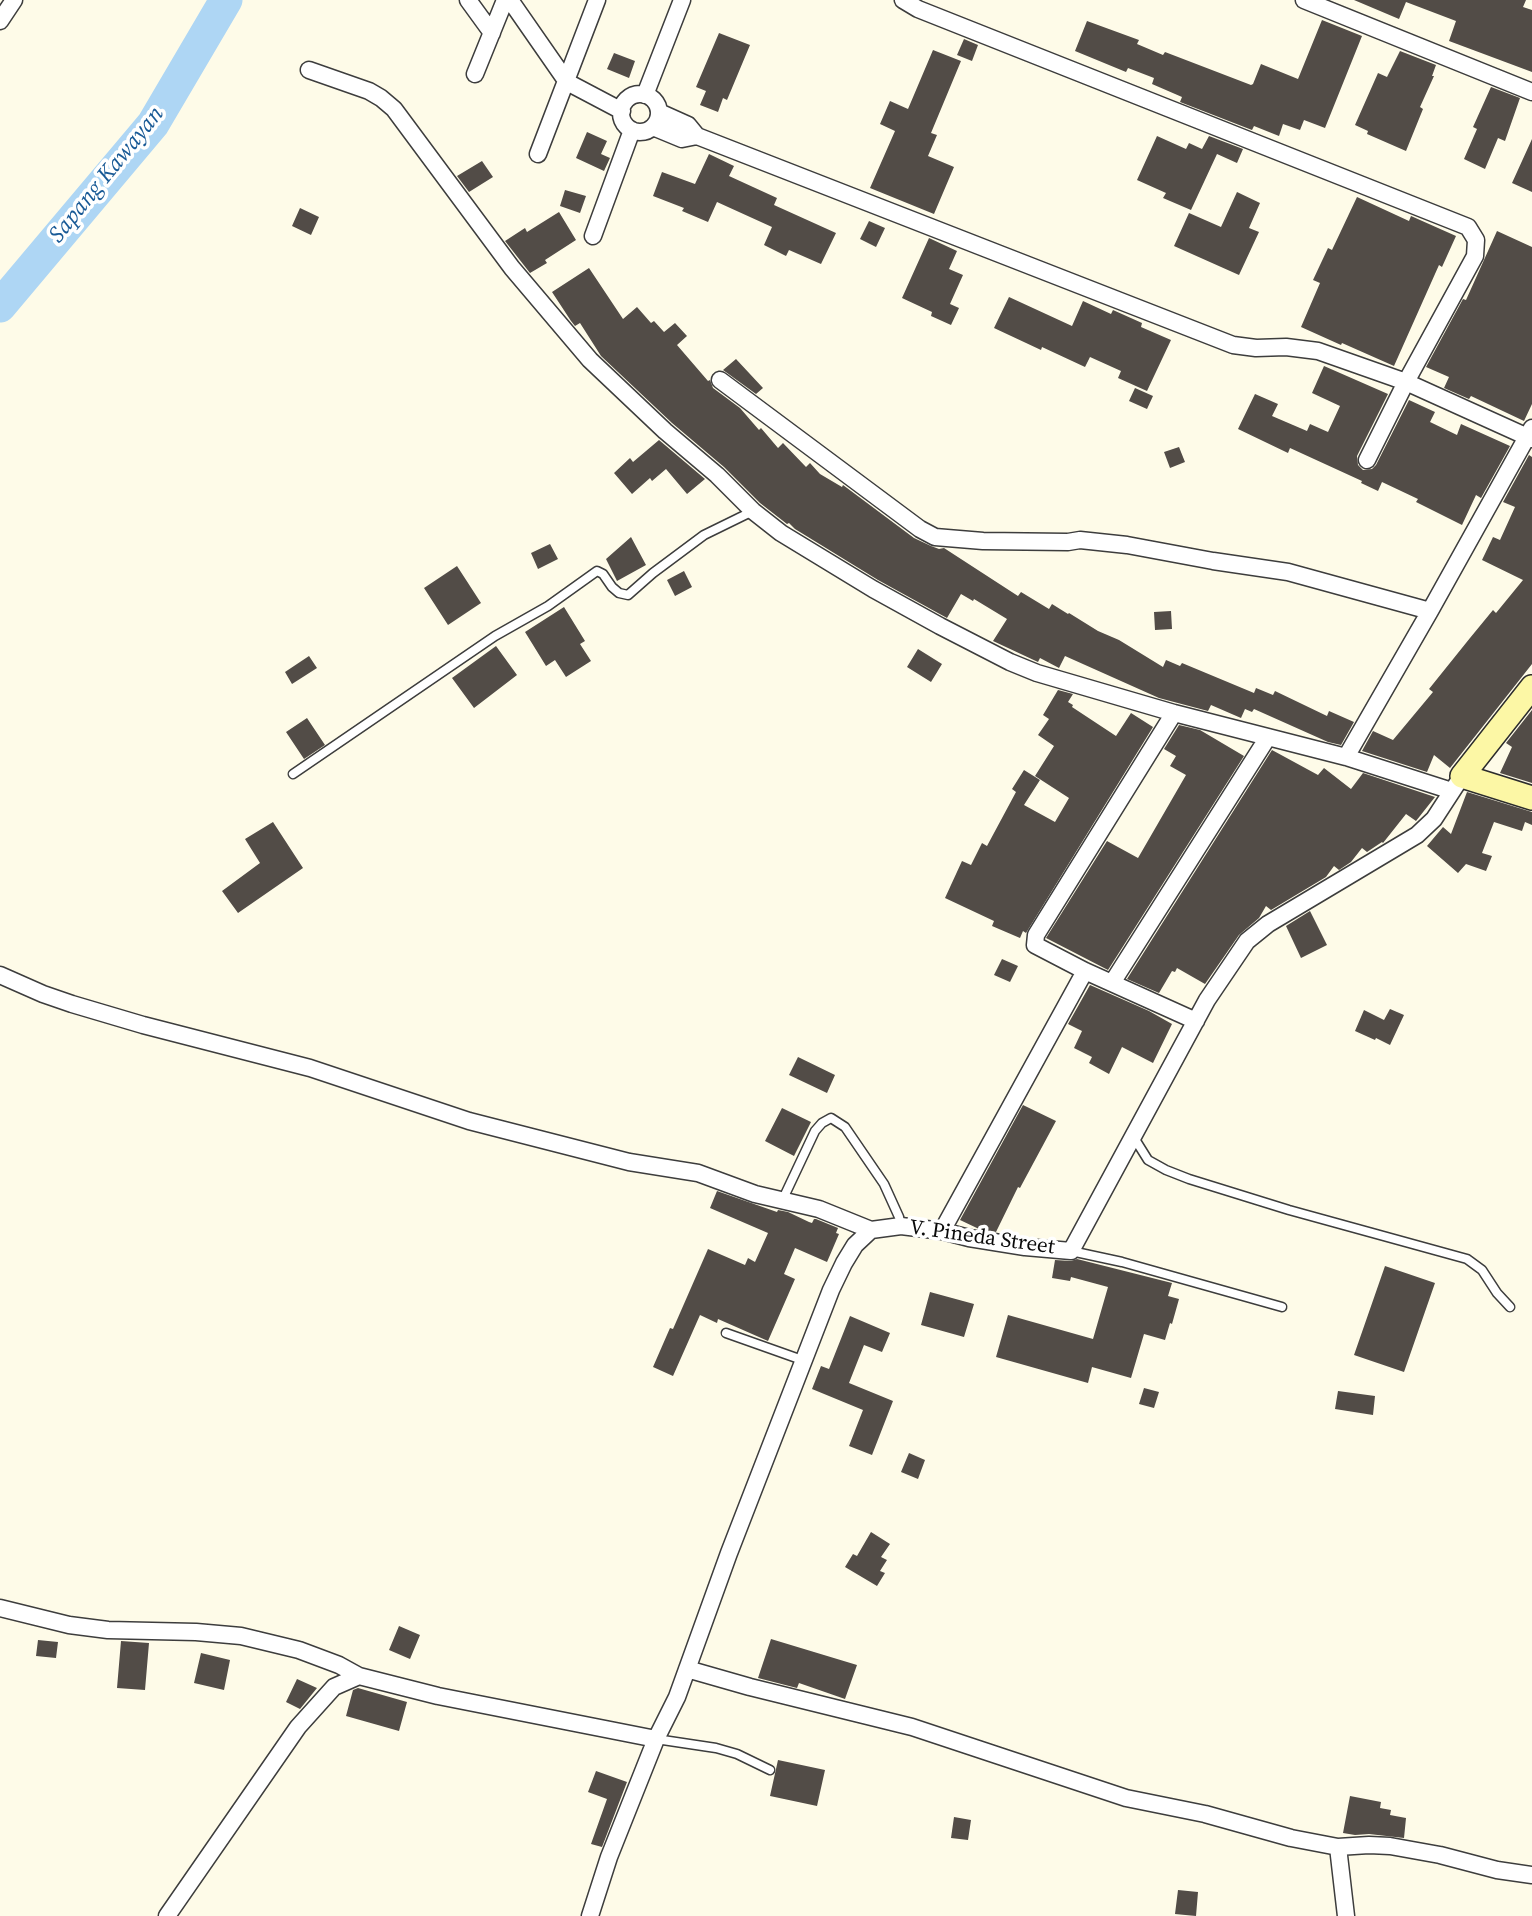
<!DOCTYPE html>
<style>
body{margin:0}
canvas{display:block;background:#fefbe8}
</style>
<canvas width="1532" height="1916"></canvas>
<script>
const g = document.querySelector('canvas').getContext('2d');
g.lineJoin = 'round';
function shape(rows) {
  const path = new Path2D();
  for (const r of rows) {
    if (r.length === 3) {
      path.moveTo(r[0] + r[2], r[1]);
      path.arc(r[0], r[1], r[2], 0, 2 * Math.PI);
      continue;
    }
    path.moveTo(r[0], r[1]);
    for (let i = 2; i < r.length; i += 2) path.lineTo(r[i], r[i + 1]);
  }
  return path;
}
function stroke(path, color, width, dash) {
  g.strokeStyle = color;
  g.lineWidth = width;
  g.lineCap = dash ? 'butt' : 'round';
  g.setLineDash(dash || []);
  g.stroke(path);
}
function paint(path, color) {
  g.fillStyle = color;
  g.fill(path, 'evenodd');
}
function label(font, color, halo, rows, align = 'center') {
  g.font = font + ' "Source Serif 4",serif';
  g.lineWidth = 7;
  g.setLineDash([]);
  g.textBaseline = 'middle';
  g.strokeStyle = halo;
  g.fillStyle = color;
  for (const [text, x, y, turn = 0] of rows) {
    g.save();
    g.translate(x, y);
    g.rotate((+turn || 0) * Math.PI / 180);
    g.textAlign = isNaN(turn) ? turn : align;
    if (halo) g.strokeText(text, 0, 0);
    g.fillText(text, 0, 0);
    g.restore();
  }
}
stroke(shape([
 [0,306,153,124,226,0]
]), '#aed6f4', 33);
paint(shape([
 [1354,0,1526,0,1523,7,1532,10,1532,72,1449,41,1456,21,1406,2,1399,19],
 [1322,20,1362,36,1325,128,1304,120,1300,130,1283,124,1279,136,1254,126,1252,130,1180,102,1182,97,1152,84,1154,78,1128,68,1126,72,1075,51,1087,21,1139,40,1137,44,1163,55,1165,52,1251,85,1253,84,1261,64,1298,79],
 [719,33,750,45,727,100,723,98,718,112,700,105,706,91,696,87],
 [964,39,978,45,972,61,957,55],
 [933,50,961,61,931,133,937,135,928,156,954,167,934,214,870,188,895,131,880,124,890,101,908,109],
 [1400,51,1436,65,1432,76,1434,76,1420,107,1423,109,1406,151,1367,134,1368,131,1355,125,1378,73,1387,77],
 [614,53,635,61,629,78,607,69],
 [1491,87,1520,98,1505,141,1498,138,1485,169,1464,159,1477,129,1473,127],
 [587,132,607,141,601,154,610,158,604,171,576,158],
 [1157,136,1186,149,1189,143,1202,149,1209,136,1243,149,1237,163,1217,154,1191,210,1163,198,1166,193,1137,180],
 [1532,139,1532,192,1512,183],
 [709,154,734,166,729,176,777,198,774,205,836,233,821,264,789,250,786,256,764,245,772,227,717,202,708,222,682,211,684,208,653,196,662,172,695,184],
 [482,161,493,177,469,192,457,176],
 [565,190,586,196,580,213,560,206],
 [1237,192,1260,203,1249,228,1259,232,1239,275,1174,246,1189,213,1221,227],
 [1357,197,1409,221,1411,216,1456,236,1442,267,1439,265,1394,366,1342,343,1341,345,1301,327,1320,283,1313,280,1328,248,1332,250],
 [300,208,319,217,311,235,292,226],
 [559,212,576,240,545,260,547,263,530,273,505,241,525,228,527,232],
 [869,221,885,228,876,247,860,239],
 [1497,231,1532,247,1532,404,1524,421,1471,396,1469,399,1444,388,1449,377,1426,367,1463,299,1466,300],
 [929,238,957,251,949,269,963,275,950,304,959,308,951,325,931,316,932,312,902,298],
 [589,268,623,319,637,307,651,323,654,321,664,332,675,323,687,336,677,345,708,381,710,380,713,388,740,408,759,430,761,428,778,448,783,443,806,467,810,463,820,474,842,487,843,485,914,538,931,546,939,549,944,548,1018,596,1021,592,1049,609,1052,604,1068,614,1069,613,1098,631,1119,640,1163,667,1166,660,1180,666,1182,663,1254,693,1256,688,1273,695,1275,691,1327,716,1329,711,1354,722,1341,745,1328,742,1254,709,1252,712,1245,709,1241,718,1211,705,1208,711,1159,698,1065,656,1059,668,1040,658,1038,662,993,641,1007,619,974,599,973,601,961,594,947,618,878,580,795,529,789,523,787,524,760,503,724,467,672,423,601,356,580,323,575,326,571,321,552,292],
 [1009,297,1072,326,1083,301,1111,314,1113,310,1142,323,1141,327,1171,340,1147,391,1118,378,1121,371,1090,357,1085,367,1042,347,1041,350,994,328],
 [736,359,763,388,756,394,723,370],
 [1324,366,1388,394,1357,456,1358,465,1363,470,1372,469,1376,465,1409,400,1435,412,1430,422,1457,435,1461,424,1510,446,1481,498,1476,495,1462,525,1416,502,1418,499,1382,482,1378,491,1361,483,1362,481,1290,448,1288,453,1238,429,1255,394,1278,404,1272,416,1307,431,1310,424,1328,432,1340,406,1312,393],
 [1135,388,1153,396,1147,409,1129,401],
 [659,440,705,479,687,494,666,469,652,481,650,478,632,494,614,473,630,458,633,462],
 [1179,447,1185,462,1170,468,1164,452],
 [1529,455,1532,457,1532,664,1450,768,1434,755,1427,772,1362,751,1373,731,1393,740,1433,692,1429,689,1470,638,1493,610,1496,613,1523,580,1482,560,1493,537,1500,540,1515,507,1503,502],
 [631,537,646,565,617,581,606,559],
 [550,544,558,559,538,569,531,553],
 [457,566,481,603,448,625,424,588],
 [684,571,692,587,675,596,667,580],
 [564,607,585,641,580,644,591,661,566,677,555,660,546,666,525,632],
 [1171,611,1172,629,1155,630,1154,612],
 [496,646,517,675,474,708,452,678],
 [918,649,942,664,931,682,907,667],
 [309,656,317,668,292,684,285,672],
 [1058,690,1073,694,1068,702,1073,705,1072,707,1116,736,1131,713,1153,727,1026,933,1023,931,1020,938,992,926,994,921,945,898,962,861,971,865,982,843,987,846,1016,792,1012,789,1024,770,1040,780,1024,805,1055,822,1069,798,1035,776,1054,746,1038,735,1049,719,1043,715],
 [1532,710,1532,783,1500,773,1512,747,1506,743],
 [307,718,325,745,304,759,286,732],
 [1179,725,1200,730,1244,756,1108,970,1046,938,1107,841,1138,858,1186,775,1170,766,1176,756,1164,749],
 [1272,750,1318,775,1324,768,1351,789,1363,773,1435,797,1416,821,1406,814,1383,843,1382,842,1367,852,1362,848,1351,862,1339,870,1334,866,1326,877,1271,910,1266,906,1259,918,1239,935,1205,984,1177,968,1175,972,1172,971,1159,993,1127,979],
 [1467,792,1532,812,1532,825,1525,822,1522,831,1494,822,1482,853,1492,856,1486,871,1466,864,1458,873,1427,846,1443,827,1451,834],
 [273,822,303,868,238,913,222,891,260,863,245,839],
 [1310,911,1327,945,1301,958,1286,926],
 [1002,959,1018,966,1010,982,994,975],
 [1090,985,1149,1011,1172,1024,1153,1063,1122,1047,1109,1074,1089,1063,1092,1057,1074,1048,1082,1031,1068,1024],
 [1390,1009,1404,1015,1390,1045,1376,1038,1375,1040,1355,1031,1364,1010,1384,1020],
 [798,1057,835,1075,827,1093,789,1075],
 [1023,1105,1056,1121,1020,1188,1018,1187,996,1232,979,1229,960,1220],
 [782,1108,811,1122,794,1156,765,1141],
 [717,1191,777,1212,778,1210,788,1212,809,1222,812,1223,814,1219,816,1219,838,1228,836,1233,839,1234,827,1262,795,1248,784,1274,795,1279,768,1341,718,1319,717,1323,700,1315,673,1376,653,1367,670,1328,673,1329,708,1249,745,1265,748,1258,755,1262,768,1233,710,1208],
 [1077,1259,1172,1283,1168,1296,1179,1299,1172,1324,1170,1323,1165,1340,1144,1334,1131,1378,1092,1367,1088,1383,996,1357,1008,1315,1093,1339,1108,1287,1071,1277,1070,1281,1052,1278,1055,1260,1071,1261],
 [1385,1266,1435,1283,1404,1372,1354,1355],
 [930,1292,974,1304,964,1337,921,1325],
 [850,1316,890,1333,882,1352,864,1345,849,1383,893,1401,872,1455,849,1446,863,1410,812,1389,821,1366,829,1369],
 [1144,1388,1159,1392,1154,1408,1139,1404],
 [1338,1391,1375,1396,1373,1415,1335,1409],
 [909,1453,925,1460,918,1479,901,1472],
 [871,1532,890,1544,881,1557,887,1560,880,1571,885,1573,877,1586,845,1567,853,1554,857,1556],
 [399,1626,420,1635,410,1659,389,1650],
 [771,1639,857,1665,845,1699,799,1683,797,1688,758,1678],
 [38,1640,58,1642,56,1658,36,1656],
 [121,1641,149,1643,145,1690,117,1688],
 [201,1653,230,1660,224,1690,194,1683],
 [297,1679,317,1688,300,1709,286,1702],
 [358,1688,407,1702,399,1731,346,1716,353,1690],
 [778,1760,825,1770,817,1806,770,1796],
 [596,1771,627,1782,602,1847,591,1844,607,1799,588,1792],
 [1350,1796,1381,1802,1380,1808,1391,1810,1390,1815,1406,1818,1404,1838,1369,1834,1355,1835,1343,1833],
 [954,1817,971,1820,968,1840,951,1838],
 [1178,1890,1198,1892,1196,1916,1175,1914]
]), '#524c47');
const lane = shape([
 [293,774,495,636,548,606,597,571,603,574,612,587,619,593,628,595,653,573,704,535,753,511],
 [1133,1136,1148,1160,1166,1170,1189,1179,1289,1210,1467,1259,1482,1270,1497,1293,1510,1307],
 [782,1201,815,1131,822,1123,831,1118,845,1127,884,1184,899,1217,901,1226],
 [1071,1251,1122,1262,1282,1307],
 [726,1333,805,1361],
 [656,1739,716,1748,737,1754,770,1770]
]);
const street = shape([
 [468,0,492,33],
 [510,0,567,82,622,111],
 [903,0,918,9,1468,227,1476,240,1475,256,1406,382,1367,460],
 [1304,0,1532,92],
 [0,21,14,0],
 [309,70,369,91,381,98,394,109,512,268,590,360,665,431,717,475,753,511,781,533,873,589,940,626,1010,662,1037,673,1174,713,1346,757,1452,791],
 [475,74,505,0],
 [640,113,19],
 [645,95,682,0],
 [659,112,688,125,697,136,1233,345,1256,348,1286,347,1318,351,1406,382,1532,439],
 [653,127,682,139,697,136],
 [538,154,597,0],
 [593,236,632,130],
 [720,380,920,529,935,537,983,541,1068,542,1080,540,1127,545,1213,561,1288,572,1430,611],
 [1174,713,1036,935,1035,945,1085,971,1196,1021],
 [1346,757,1430,611,1532,428],
 [0,975,43,994,72,1004,143,1025,310,1068,469,1121,629,1162,698,1173,755,1194,819,1209,871,1230],
 [1112,983,1268,737],
 [942,1231,1085,971],
 [0,1608,69,1625,108,1630,196,1632,241,1636,299,1650,339,1665,359,1676],
 [687,1669,750,1687,912,1727,1126,1798,1205,1814,1291,1838,1338,1847,1346,1916],
 [1338,1847,1369,1845,1390,1846,1440,1855,1497,1870,1532,1875],
 [167,1916,298,1727,334,1687,359,1676,438,1696,656,1739],
 [590,1916,609,1857,656,1739,677,1697,729,1553,831,1290,844,1263,855,1245,871,1230,901,1226,942,1231,969,1238,1025,1247,1071,1251,1207,1000,1247,941,1268,924,1417,835,1434,819,1462,776]
]);
const secondary = shape([
 [1532,687,1462,776,1532,798]
]);
stroke(lane, '#3d3d3d', 11);
stroke(street, '#3d3d3d', 19);
stroke(secondary, '#2c2c2c', 26);
stroke(lane, '#fff', 8);
stroke(street, '#fff', 16);
stroke(secondary, '#fcf7a5', 23);
label('21px', '#0a0a0a', '#fff', [
 ["V. Pineda Street",982,1238,8]
]);
label('italic 23px', '#195a96', '#fff', [
 ["Sapang Kawayan",107,175,-51]
]);
</script>
